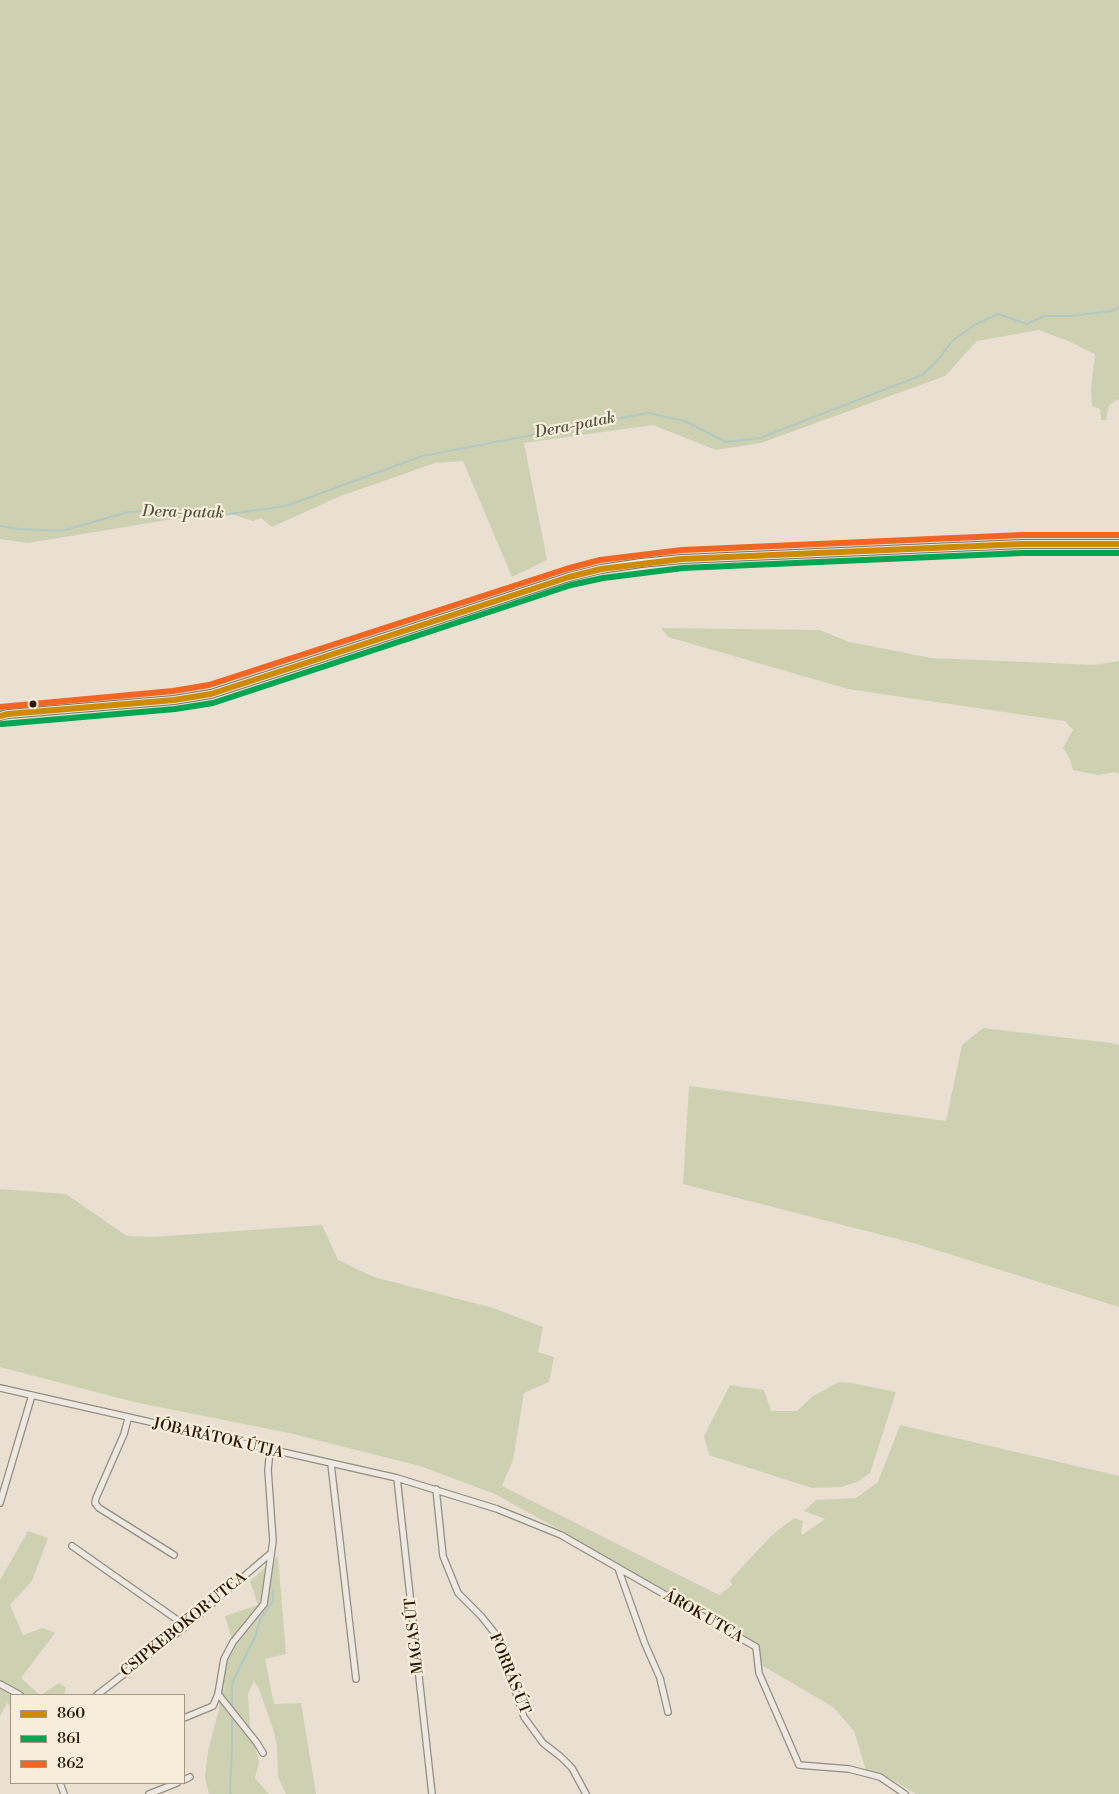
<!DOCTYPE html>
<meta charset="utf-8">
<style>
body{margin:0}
#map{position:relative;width:1119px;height:1794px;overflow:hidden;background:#e9e0d1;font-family:"Libre Bodoni",serif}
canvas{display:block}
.legend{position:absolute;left:10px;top:1694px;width:175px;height:90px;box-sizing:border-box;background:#f7eddb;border:1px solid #a59883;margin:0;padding:6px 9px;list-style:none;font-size:15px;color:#2b1800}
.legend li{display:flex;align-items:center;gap:10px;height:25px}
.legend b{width:25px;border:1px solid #a59883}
</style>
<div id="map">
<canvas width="1119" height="1794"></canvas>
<ul class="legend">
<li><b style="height:6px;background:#ce8a00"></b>860</li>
<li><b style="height:6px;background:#00a651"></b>861</li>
<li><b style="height:6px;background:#f26522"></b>862</li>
</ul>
</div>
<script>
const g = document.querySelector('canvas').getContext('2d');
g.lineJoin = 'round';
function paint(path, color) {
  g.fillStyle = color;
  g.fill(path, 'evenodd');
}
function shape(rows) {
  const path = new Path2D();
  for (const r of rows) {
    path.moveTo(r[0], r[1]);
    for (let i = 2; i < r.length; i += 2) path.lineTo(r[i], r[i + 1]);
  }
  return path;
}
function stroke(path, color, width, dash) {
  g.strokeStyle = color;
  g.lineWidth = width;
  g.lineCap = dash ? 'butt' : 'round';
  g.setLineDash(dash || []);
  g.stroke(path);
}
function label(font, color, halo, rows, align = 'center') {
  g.font = font + ' "Libre Bodoni",serif';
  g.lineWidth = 4.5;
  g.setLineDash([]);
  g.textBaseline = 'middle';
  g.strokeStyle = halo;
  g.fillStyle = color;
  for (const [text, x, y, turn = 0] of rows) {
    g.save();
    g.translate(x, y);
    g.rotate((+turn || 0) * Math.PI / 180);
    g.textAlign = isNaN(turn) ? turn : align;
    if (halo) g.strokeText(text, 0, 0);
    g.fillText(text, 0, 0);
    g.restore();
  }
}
paint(shape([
 [0,0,1119,0,1119,399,1109,405,1106,420,1101,420,1100,409,1092,406,1091,389,1095,354,1068,341,1039,330,977,341,945,376,761,443,716,450,653,425,524,443,547,560,512,577,463,461,435,463,338,497,272,527,261,518,253,521,228,513,173,519,28,543,0,539],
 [661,628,820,630,849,642,932,658,1095,665,1119,661,1119,774,1115,772,1098,775,1073,770,1070,759,1063,748,1073,730,1065,721,848,689,668,637],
 [983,1028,1111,1043,1119,1045,1119,1307,917,1244,683,1184,689,1086,946,1121,962,1045],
 [0,1189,66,1194,127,1236,153,1237,322,1225,338,1260,374,1277,493,1308,543,1327,538,1352,554,1357,549,1382,524,1393,513,1460,502,1486,719,1595,732,1585,730,1580,772,1535,794,1518,803,1521,801,1532,802,1535,825,1519,804,1511,816,1500,856,1498,878,1482,900,1425,1119,1476,1119,1794,916,1794,891,1779,866,1770,854,1731,833,1707,763,1666,756,1647,560,1530,495,1494,420,1466,289,1433,134,1402,0,1367],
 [839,1382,852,1383,896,1392,870,1473,857,1482,841,1487,812,1488,709,1455,704,1436,730,1385,764,1390,771,1411,797,1411,813,1396],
 [28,1531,48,1538,32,1581,10,1605,23,1635,43,1628,55,1633,21,1678,40,1695,11,1695,11,1707,7,1703,0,1716,0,1580],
 [278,1556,286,1654,265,1659,274,1704,301,1703,316,1794,286,1794,278,1777,277,1745,273,1729,259,1689,254,1681,248,1694,250,1728,259,1762,255,1778,269,1794,209,1794,205,1778,208,1751,219,1709,221,1665,232,1640,225,1616,258,1605,250,1581],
 [59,1683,66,1688,64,1695,41,1695]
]), '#cdd1b2');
stroke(shape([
 [0,526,20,529,62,531,128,512,168,510,222,515,286,506,422,456,648,413,685,421,726,442,760,438,922,375,938,360,952,341,976,324,998,314,1027,324,1044,316,1070,316,1112,311,1119,307],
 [232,1707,232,1683,254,1639,261,1618,273,1601,273,1592],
 [231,1794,230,1792,232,1746,232,1714]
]), '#b3c8c1', 2);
const minor = shape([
 [0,1388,397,1478,497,1509,561,1535,756,1647,759,1673,799,1765,849,1769,880,1777,905,1794],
 [128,1419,124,1434,96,1498,95,1503,99,1508,174,1555],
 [331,1464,356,1679],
 [397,1478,432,1794],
 [436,1489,443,1556,458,1593,481,1616,497,1636,524,1717,543,1743,561,1757,572,1768,586,1794],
 [0,1503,32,1395],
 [72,1546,186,1626],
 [618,1568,645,1644,660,1678,668,1712],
 [0,1684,20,1695],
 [218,1694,257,1743,263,1753],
 [97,1695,186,1626,271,1553],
 [184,1718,213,1706,218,1694,224,1659,233,1642,264,1604,273,1541,268,1470,270,1450],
 [184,1780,190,1777],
 [60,1783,64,1794],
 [149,1794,177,1783]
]);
const secondary = shape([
 [0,716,8,714,174,700,211,694,569,577,601,569,641,563,682,559,1022,544,1119,544]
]);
stroke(minor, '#948d81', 8);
stroke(secondary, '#797166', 10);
stroke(minor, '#ede8e1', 5.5);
stroke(secondary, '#ede8e1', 8);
stroke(shape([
 [0,716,8,714,174,700,211,694,569,577,601,569,682,559,1022,544,1119,544]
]), '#ce8a00', 6);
stroke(shape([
 [2,724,175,709,213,703,571,585,603,578,683,568,1022,553,1119,553]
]), '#00a651', 6);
stroke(shape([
 [0,707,173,691,209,685,566,569,600,560,682,550,1022,535,1119,535]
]), '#f26522', 6);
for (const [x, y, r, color] of [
 [33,704,4.5,"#2b1800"]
]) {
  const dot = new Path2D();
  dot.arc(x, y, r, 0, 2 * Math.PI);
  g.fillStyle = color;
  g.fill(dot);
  stroke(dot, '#f7eddb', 2);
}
label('15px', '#2b1800', '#f7eddb', [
 ["JÓBARÁTOK ÚTJA",218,1439,13],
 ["ÁROK UTCA",703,1617,30],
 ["CSIPKEBOKOR UTCA",184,1625,-39],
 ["MAGAS ÚT",415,1636,-96],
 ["FORRÁS ÚT",509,1674,68]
]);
label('italic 16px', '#535241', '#f7eddb', [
 ["Dera-patak",575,426,-11],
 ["Dera-patak",183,513,1]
]);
</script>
